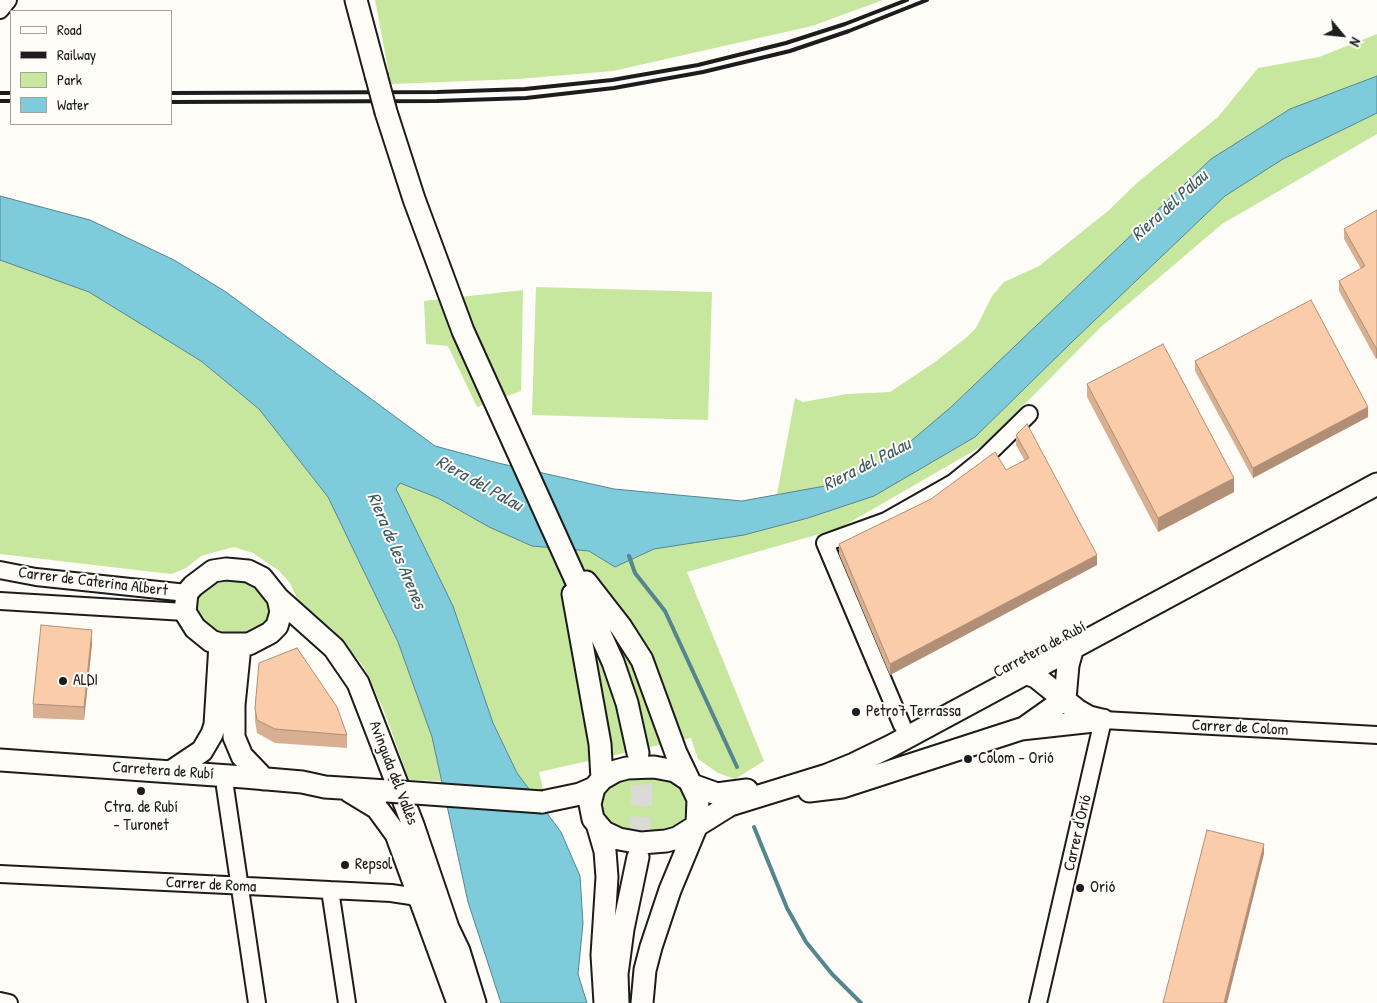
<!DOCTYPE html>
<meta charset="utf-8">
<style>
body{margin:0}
#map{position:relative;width:1377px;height:1003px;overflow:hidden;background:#fdfcf7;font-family:"Patrick Hand",sans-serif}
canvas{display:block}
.legend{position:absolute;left:10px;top:10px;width:162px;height:115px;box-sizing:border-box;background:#fdfcf7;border:1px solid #a3a29f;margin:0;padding:6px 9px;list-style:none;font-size:15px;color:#1c1c1c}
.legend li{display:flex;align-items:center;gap:10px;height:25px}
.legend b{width:25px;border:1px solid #a3a29f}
.north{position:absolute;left:1317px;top:10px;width:50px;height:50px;-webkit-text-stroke:4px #fdfcf7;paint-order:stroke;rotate:118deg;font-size:14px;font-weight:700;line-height:20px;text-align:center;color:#1c1c1c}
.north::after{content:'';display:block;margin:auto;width:18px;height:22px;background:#1c1c1c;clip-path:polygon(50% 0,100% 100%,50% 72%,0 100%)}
</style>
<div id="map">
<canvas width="1377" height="1003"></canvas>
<ul class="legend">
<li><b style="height:6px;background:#fdfcf7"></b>Road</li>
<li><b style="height:6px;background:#1c1c1c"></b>Railway</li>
<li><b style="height:14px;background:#c7e79f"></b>Park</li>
<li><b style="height:14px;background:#7dcbdb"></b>Water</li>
</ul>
<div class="north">N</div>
</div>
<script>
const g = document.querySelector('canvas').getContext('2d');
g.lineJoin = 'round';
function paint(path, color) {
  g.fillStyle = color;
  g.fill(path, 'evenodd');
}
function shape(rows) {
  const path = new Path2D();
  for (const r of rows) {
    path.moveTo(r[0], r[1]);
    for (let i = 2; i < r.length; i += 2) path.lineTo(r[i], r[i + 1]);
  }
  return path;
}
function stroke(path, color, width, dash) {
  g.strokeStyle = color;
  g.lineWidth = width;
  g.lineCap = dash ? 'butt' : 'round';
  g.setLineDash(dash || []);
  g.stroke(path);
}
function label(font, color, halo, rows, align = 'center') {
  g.font = font + ' "Patrick Hand",sans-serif';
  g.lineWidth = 4;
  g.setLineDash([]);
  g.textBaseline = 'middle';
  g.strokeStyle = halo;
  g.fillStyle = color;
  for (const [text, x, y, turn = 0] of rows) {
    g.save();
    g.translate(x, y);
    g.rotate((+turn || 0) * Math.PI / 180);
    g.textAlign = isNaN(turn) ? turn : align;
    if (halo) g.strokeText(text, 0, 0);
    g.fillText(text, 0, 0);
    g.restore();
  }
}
paint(shape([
 [375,0,883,0,812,26,613,71,518,79,391,84],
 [1377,34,1377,76,1290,109,1211,159,951,407,906,447,887,460,836,484,801,492,777,494,795,398,803,402,847,394,890,392,935,362,967,337,976,328,992,296,1004,282,1039,266,1108,211,1138,182,1218,117,1258,68,1319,57],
 [1377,113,1377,134,1222,224,1101,327,984,445,840,528,687,572,764,761,735,779,718,773,698,759,691,738,539,772,550,818,517,773,493,723,453,606,396,489,400,482,438,498,489,527,532,546,589,551,615,567,654,549,744,535,808,518,874,496,975,437,1073,341,1225,196,1283,159],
 [0,260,89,292,201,361,259,409,328,497,398,642,432,737,441,781,409,780,384,711,364,667,332,629,299,603,290,583,278,570,253,553,234,547,215,552,201,556,186,568,171,574,0,554],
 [536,287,712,292,708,420,532,415],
 [523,290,521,391,477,407,448,346,426,344,424,301],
 [234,577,257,584,271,604,269,619,257,631,232,636,210,631,192,608,200,588,213,580],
 [646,777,667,779,680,785,687,799,688,810,684,819,672,829,658,832,632,832,609,824,601,813,601,797,606,788,616,782]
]), '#c7e79f');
const water = shape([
 [1377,76,1377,113,1283,159,1225,196,1073,341,975,437,874,496,808,518,744,535,654,549,615,567,589,551,532,546,489,527,438,498,400,483,396,489,453,606,493,723,517,773,561,832,580,876,583,923,578,974,587,1003,501,1003,468,902,432,737,398,642,328,497,259,409,201,361,89,292,0,260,0,196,90,220,174,260,226,292,435,446,498,463,614,489,742,501,836,484,897,453,951,407,1211,159,1290,109,1377,76]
]);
paint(water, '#7dcbdb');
stroke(water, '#56858f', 1);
stroke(shape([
 [629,556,635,573,665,611,737,767],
 [754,827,787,908,806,942,832,974,861,1003]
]), '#56858f', 4);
stroke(shape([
 [638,753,642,794,638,857]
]), '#dbdad6', 21, [21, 11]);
const minor = shape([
 [0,10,8,0],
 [0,570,36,577,187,593],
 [0,601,185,612],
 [902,725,825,543,886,521,953,483,984,458,1029,414],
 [225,787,257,1003],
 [0,874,391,893,411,896,421,900],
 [330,890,347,1003],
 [0,1001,9,1003],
 [1038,1003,1103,720,1377,735]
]);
const major = shape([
 [356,0,376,75],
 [386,112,414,199,463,331,613,662,627,703,638,753],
 [226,569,248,571,262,578,278,598,281,612,277,626,270,633,249,644,220,644,211,641,195,628,185,612,187,593,193,586,213,571,226,569],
 [586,582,621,627,642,660,676,753,698,799,697,825,670,890,651,947,645,970,642,1003],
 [573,594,600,744,602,779],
 [278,598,334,648,358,683,413,825,448,928,459,951,475,1003],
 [240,646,234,705,234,737,242,756,264,779],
 [1014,674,1024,673,1036,677,1077,710,1089,717,1101,720],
 [1024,728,1065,699,1068,665,1073,647],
 [0,760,244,777,302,782,325,787,387,791],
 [172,771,202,751,212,734,215,725,220,644],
 [687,779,675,771,654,767,627,768,616,771,602,779,594,788,590,804,593,819,604,832,619,839,641,843,666,841,677,838,730,805,827,775,854,764,891,746,1377,484],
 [692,785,717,794,747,790],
 [349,791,377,808,396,834,458,1003],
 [809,791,842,787,1021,729,1103,720],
 [542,802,580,794,594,788],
 [598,827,605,851,607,877,602,955,605,1003],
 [618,1003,617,974,623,929,638,857]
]);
stroke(minor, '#1c1c1c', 20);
stroke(major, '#1c1c1c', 25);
stroke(minor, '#fdfcf7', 16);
stroke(major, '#fdfcf7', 21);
stroke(shape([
 [0,93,11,93],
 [171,93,437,92,525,89,612,80,698,65,786,43,845,24,907,0],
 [0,101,11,101],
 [171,102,437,101,526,98,614,88,703,72,790,51,849,31,927,0]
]), '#1c1c1c', 4);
const majorBridge = shape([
 [376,75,386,112],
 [387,791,542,802]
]);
stroke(majorBridge, '#1c1c1c', 25, []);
stroke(majorBridge, '#fdfcf7', 21);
paint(shape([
 [1377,210,1376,359,1339,291,1339,281,1361,269,1344,239,1344,229],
 [1195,361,1368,417,1253,478,1195,371],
 [1087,384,1234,492,1158,532,1087,397],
 [1016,435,1097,565,890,675,839,554,839,544,1006,470,1025,461,1016,445],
 [92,644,84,720,33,718,33,704],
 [255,708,347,735,347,748,275,743,257,733,255,721]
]), '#d8af91');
paint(shape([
 [1376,348,1377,348,1377,358,1376,359],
 [1368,407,1368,417,1253,478,1253,468],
 [1234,478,1234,492,1158,532,1158,518],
 [1097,555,1097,565,890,675,890,664],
 [92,630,92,644,84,720,84,707],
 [1264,844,1264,854,1227,1003,1224,1003]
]), '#b08f76');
const building = shape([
 [1377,210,1377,348,1376,348,1339,281,1365,266,1344,229,1377,210],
 [1311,300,1368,407,1253,468,1195,361,1311,300],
 [1163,344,1234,478,1158,518,1087,384,1163,344],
 [1027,424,1097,555,890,664,839,544,931,499,995,452,1006,470,1029,458,1016,435,1027,424],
 [41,625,92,630,84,707,33,704,41,625],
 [297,648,337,707,347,735,275,729,257,720,255,708,259,663,297,648],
 [1207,830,1264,844,1224,1003,1163,1003,1207,830]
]);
paint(building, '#fbcca9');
stroke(building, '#b08f76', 1);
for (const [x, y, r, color] of [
 [63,681,5,"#1c1c1c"],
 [856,712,5,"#1c1c1c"],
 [968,759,5,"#1c1c1c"],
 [141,791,5,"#1c1c1c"],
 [345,865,5,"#1c1c1c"],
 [1080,888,5,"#1c1c1c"]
]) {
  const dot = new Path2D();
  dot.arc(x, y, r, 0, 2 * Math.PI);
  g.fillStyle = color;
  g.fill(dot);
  stroke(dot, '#fdfcf7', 2);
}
label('16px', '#1c1c1c', '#fdfcf7', [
 ["Carrer de Caterina Albert",93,582,7],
 ["Carretera de Rubí",1040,650,-28],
 ["Carrer de Colom",1240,728,3],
 ["Carretera de Rubí",163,771,4],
 ["Avinguda del Vallès",393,773,69],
 ["Carrer d'Orió",1078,833,-77],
 ["Carrer de Roma",211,885,3]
]);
label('16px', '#1c1c1c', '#fdfcf7', [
 ["ALDI",73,681],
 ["Petro7 Terrassa",866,712],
 ["Colom - Orió",978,759],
 ["Ctra. de Rubí",141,808,"center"],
 ["- Turonet",141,826,"center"],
 ["Repsol",355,865],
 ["Orió",1090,888]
], 'left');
label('italic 18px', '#3e595f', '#fdfcf7', [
 ["Riera del Palau",1170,206,-42],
 ["Riera del Palau",867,465,-27],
 ["Riera del Palau",479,484,29],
 ["Riera de les Arenes",396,551,67]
]);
</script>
